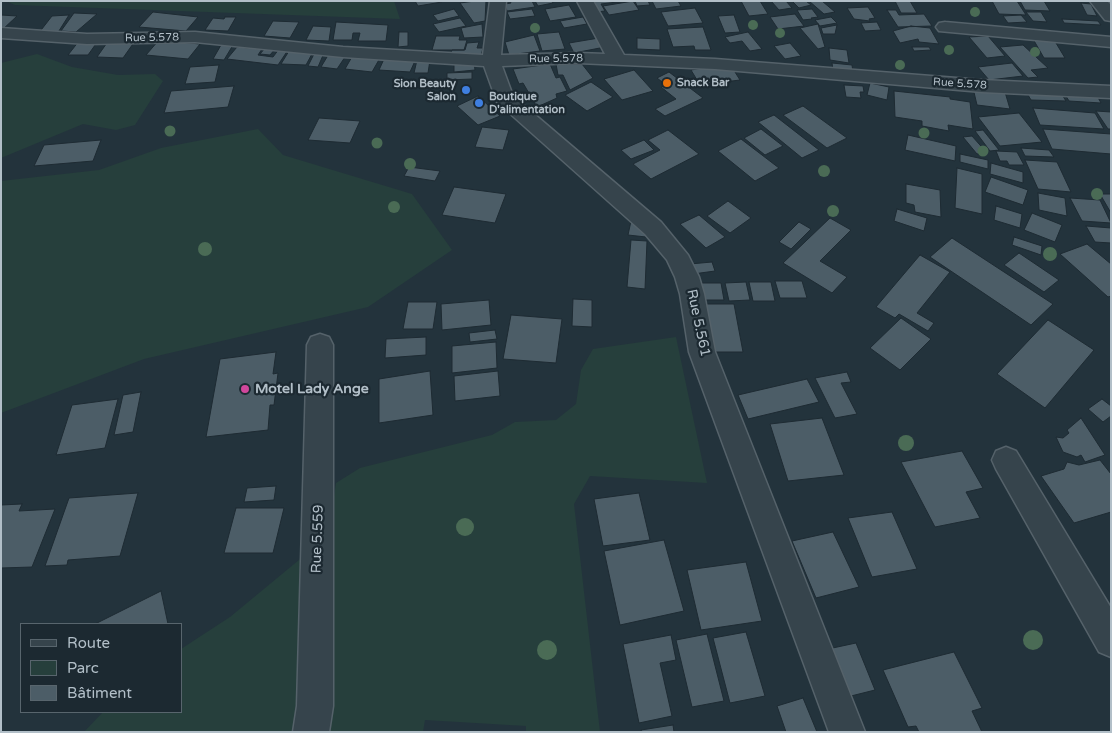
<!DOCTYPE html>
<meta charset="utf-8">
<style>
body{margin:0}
#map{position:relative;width:1112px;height:733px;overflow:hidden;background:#23333c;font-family:"Varela Round",sans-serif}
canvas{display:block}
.frame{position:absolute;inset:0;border:2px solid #b2bfc8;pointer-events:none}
.legend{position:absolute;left:20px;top:623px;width:162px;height:90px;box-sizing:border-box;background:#1c2931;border:1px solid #58656d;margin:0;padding:6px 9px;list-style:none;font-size:15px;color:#b2bfc8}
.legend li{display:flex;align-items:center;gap:10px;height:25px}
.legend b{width:25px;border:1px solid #58656d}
</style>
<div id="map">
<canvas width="1112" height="733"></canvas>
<div class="frame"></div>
<ul class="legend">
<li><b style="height:6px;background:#36444c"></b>Route</li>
<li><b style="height:14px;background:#263f3c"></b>Parc</li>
<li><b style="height:14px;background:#4c5d67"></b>Bâtiment</li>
</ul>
</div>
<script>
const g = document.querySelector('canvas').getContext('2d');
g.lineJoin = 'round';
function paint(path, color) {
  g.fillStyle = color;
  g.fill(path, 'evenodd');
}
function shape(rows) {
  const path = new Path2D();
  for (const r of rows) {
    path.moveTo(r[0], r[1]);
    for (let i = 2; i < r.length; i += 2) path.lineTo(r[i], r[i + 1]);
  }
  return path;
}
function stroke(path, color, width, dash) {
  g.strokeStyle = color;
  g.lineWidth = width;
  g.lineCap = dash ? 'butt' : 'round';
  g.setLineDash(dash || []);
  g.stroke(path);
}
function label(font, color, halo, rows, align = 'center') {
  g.font = font + ' "Varela Round",sans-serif';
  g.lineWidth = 4.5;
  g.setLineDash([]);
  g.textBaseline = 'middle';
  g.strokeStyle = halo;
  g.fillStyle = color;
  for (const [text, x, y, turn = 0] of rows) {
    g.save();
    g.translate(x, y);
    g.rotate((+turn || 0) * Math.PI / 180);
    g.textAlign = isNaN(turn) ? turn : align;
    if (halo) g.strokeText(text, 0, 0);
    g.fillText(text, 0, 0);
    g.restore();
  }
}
paint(shape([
 [6,1,394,1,400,19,15,5],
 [37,54,72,67,118,75,155,74,163,81,135,125,116,130,83,124,1,158,1,63],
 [258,129,283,155,412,194,452,250,368,307,144,359,1,413,1,181,99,170,161,148],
 [676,337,707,483,590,476,574,504,600,732,526,732,526,726,425,720,423,732,84,732,103,712,181,712,181,649,230,617,328,536,336,483,360,468,492,435,515,422,556,420,576,404,581,370,593,349]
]), '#263f3c');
const building = shape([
 [415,1,441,1,442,2,418,6,415,1],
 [475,1,486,1,485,21,474,23,460,3,475,1],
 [510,1,532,1,535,7,507,11,505,4,511,3,510,1],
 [535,1,552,1,553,3,538,6,535,1],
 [591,1,625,1,601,4,605,11,596,12,591,1],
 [633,1,639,10,609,15,603,6,633,1],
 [635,1,648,1,650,5,637,6,635,1],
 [652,1,678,1,681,6,656,9,652,1],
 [741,1,760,1,768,14,749,16,741,1],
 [771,1,786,1,792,8,779,10,771,1],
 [792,1,806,1,811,5,799,8,792,1],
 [809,1,822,1,835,12,824,14,809,1],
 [895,1,910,1,917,13,901,13,895,1],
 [992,1,1017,1,1026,15,999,14,992,1],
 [1020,1,1044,1,1050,11,1025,10,1020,1],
 [1081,3,1091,4,1097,16,1087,15,1081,3],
 [569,5,576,17,550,21,545,9,569,5],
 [868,7,875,18,869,19,870,21,854,19,847,8,868,7],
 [695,8,703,23,668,26,661,12,695,8],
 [454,9,459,16,438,21,433,15,454,9],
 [532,9,535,16,510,19,507,12,532,9],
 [812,9,818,17,811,18,812,19,803,20,797,10,812,9],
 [887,10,896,10,899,15,924,14,932,26,898,27,887,10],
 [153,12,198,17,186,31,139,27,153,12],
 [1026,12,1041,12,1047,22,1033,21,1026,12],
 [74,13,97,14,76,32,61,31,74,13],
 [795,14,804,26,778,29,770,17,795,14],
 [1,15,17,16,1,31,1,15],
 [69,15,57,34,38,34,52,16,69,15],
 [734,15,740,32,725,33,718,16,734,15],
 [1021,15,1027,22,1008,23,1003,16,1021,15],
 [225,17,236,17,228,31,205,30,213,18,224,19,225,17],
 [583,17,587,24,564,28,560,21,583,17],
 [831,17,837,23,820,26,815,20,831,17],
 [460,18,466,26,439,32,433,24,460,18],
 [1062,19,1098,21,1101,25,1064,23,1062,19],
 [273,21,299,22,290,38,264,36,273,21],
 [336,22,388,25,386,41,358,41,360,33,353,33,352,40,333,40,336,22],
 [877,22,881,30,865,31,861,23,877,22],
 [482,24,483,37,464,38,461,28,482,24],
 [818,24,825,47,818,49,800,28,818,24],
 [837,25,835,34,823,34,821,28,837,25],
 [313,26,331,27,329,41,306,40,313,26],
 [911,26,930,28,939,44,919,42,918,39,900,43,893,31,911,26],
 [703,27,711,50,695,50,694,46,673,47,667,29,703,27],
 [399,32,408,32,408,46,398,47,399,32],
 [559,32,565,49,542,51,537,34,559,32],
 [748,32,762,49,750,51,742,41,730,43,725,37,748,32],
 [1029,32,1050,33,1065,58,1044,58,1029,32],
 [534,35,540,51,509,55,505,42,534,35],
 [436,36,460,36,459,40,467,40,464,50,432,50,436,36],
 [988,36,1005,56,987,58,969,37,988,36],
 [599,38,605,47,574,53,569,43,599,38],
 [637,38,660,39,660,50,637,49,637,38],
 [109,40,135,41,123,58,97,57,109,40],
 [159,40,200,44,188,59,146,55,159,40],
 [79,41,98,41,88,55,68,55,79,41],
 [479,42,477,48,483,48,481,56,450,55,452,50,465,50,467,43,479,42],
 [790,43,801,56,785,59,774,46,790,43],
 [221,45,233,45,224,60,213,59,221,45],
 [1023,45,1048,68,1031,70,1038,77,1028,78,1000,47,1023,45],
 [237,47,262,49,258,55,273,57,279,49,288,50,278,65,227,59,237,47],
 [266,47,276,48,270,55,260,54,266,47],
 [912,47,929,47,931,50,914,51,912,47],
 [829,48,847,50,849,63,830,60,829,48],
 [289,51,313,52,306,65,281,64,289,51],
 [315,52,324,53,318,67,308,66,315,52],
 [330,52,347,54,337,69,321,67,330,52],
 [353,55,380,58,372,72,345,69,353,55],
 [384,59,415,61,410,72,379,70,384,59],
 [417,60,430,60,428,73,414,73,417,60],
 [474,62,475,70,454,72,454,63,474,62],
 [832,63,852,65,853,72,833,70,832,63],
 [1012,63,1023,76,989,80,978,67,1012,63],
 [550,64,556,78,560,77,567,91,556,94,557,98,537,107,523,83,519,84,513,69,550,64],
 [556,64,582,64,593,78,570,90,563,75,558,75,556,64],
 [730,64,740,80,700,85,691,70,730,64],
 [219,65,215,82,185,84,190,67,219,65],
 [634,70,653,91,622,100,604,79,634,70],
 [472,72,472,79,447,80,447,73,472,72],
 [669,72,703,98,665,116,655,109,676,99,661,87,666,85,657,78,669,72],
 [591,82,613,97,587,111,565,95,591,82],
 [870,83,889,87,887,100,867,95,870,83],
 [844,85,863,86,864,92,860,92,861,98,846,97,844,85],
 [234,86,228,107,164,113,171,91,234,86],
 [973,88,1005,92,1010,109,977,105,973,88],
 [1025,90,1059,90,1066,101,1031,100,1025,90],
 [894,91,950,97,950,99,970,102,973,129,948,125,949,131,922,126,922,121,895,117,894,91],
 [1063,91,1095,92,1101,103,1069,101,1063,91],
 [478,96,500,116,478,125,457,106,478,96],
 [803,106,847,138,827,148,783,115,803,106],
 [1033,108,1095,113,1104,129,1040,125,1033,108],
 [1096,111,1111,112,1111,129,1108,129,1096,111],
 [1019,113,1042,142,1000,146,978,117,1019,113],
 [774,115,819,150,802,158,758,122,774,115],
 [319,118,360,121,350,143,308,140,319,118],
 [482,127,509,130,503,150,475,147,482,127],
 [761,129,783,146,765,155,744,138,761,129],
 [1043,129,1111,134,1111,154,1052,149,1043,129],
 [668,130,699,154,651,179,633,164,660,150,648,140,668,130],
 [983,130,999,150,990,151,975,131,983,130],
 [908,135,956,146,955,161,905,150,908,135],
 [972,136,987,153,977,154,963,137,972,136],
 [741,139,779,168,755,181,718,151,741,139],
 [101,140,93,161,34,166,44,145,101,140],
 [644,140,654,150,631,159,621,150,644,140],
 [1021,148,1049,150,1054,157,1025,156,1021,148],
 [996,151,1017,152,1024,165,1009,165,1007,161,1000,161,996,151],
 [960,154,988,160,988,169,960,162,960,154],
 [1025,160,1057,162,1071,192,1038,189,1025,160],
 [991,163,1023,172,1023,183,990,174,991,163],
 [409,167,440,171,435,181,404,176,409,167],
 [957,168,982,174,982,214,955,208,957,168],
 [991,177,1028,190,1023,205,985,192,991,177],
 [906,184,940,190,941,217,915,212,914,205,906,203,906,184],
 [454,187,506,194,495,223,442,215,454,187],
 [1038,193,1065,198,1067,216,1039,210,1038,193],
 [1100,194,1111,194,1111,213,1100,194],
 [1070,198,1100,200,1111,223,1082,221,1070,198],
 [728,201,751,218,730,233,707,216,728,201],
 [996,206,1022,214,1020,228,994,220,996,206],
 [897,209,927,218,924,231,894,221,897,209],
 [1032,213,1062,225,1055,242,1024,230,1032,213],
 [699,215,725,237,706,248,680,224,699,215],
 [830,218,851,230,820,261,847,277,832,293,783,263,830,218],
 [631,221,647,222,646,237,628,235,631,221],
 [799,222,811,229,791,249,779,242,799,222],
 [1086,226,1111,228,1111,243,1095,242,1086,226],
 [1014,237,1042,246,1041,255,1012,245,1014,237],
 [952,238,1053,304,1031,325,930,257,952,238],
 [631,240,647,241,645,289,627,287,631,240],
 [1087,244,1111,264,1111,296,1108,297,1060,254,1087,244],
 [1019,253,1059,280,1044,292,1004,265,1019,253],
 [920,255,950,272,917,313,934,323,928,331,899,314,895,318,876,307,920,255],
 [712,262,715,271,693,274,690,264,712,262],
 [775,281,802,281,807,298,780,298,775,281],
 [746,282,750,300,729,301,725,283,746,282],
 [749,282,771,282,775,301,753,301,749,282],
 [700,283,721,283,724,300,703,300,700,283],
 [573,299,592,300,592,327,572,326,573,299],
 [489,300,491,325,442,330,441,304,489,300],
 [408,302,437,302,433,329,403,329,408,302],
 [704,304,734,304,743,352,711,352,704,304],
 [511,315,562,319,556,363,503,359,511,315],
 [901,318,931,339,900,370,870,348,901,318],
 [1048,320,1094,350,1045,408,997,374,1048,320],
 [495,330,497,339,470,342,469,333,495,330],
 [426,337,426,355,385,358,386,339,426,337],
 [496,342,497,368,452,373,452,346,496,342],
 [276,352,273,374,278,373,274,405,270,405,268,430,206,437,220,359,276,352],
 [430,371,433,415,379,423,379,379,430,371],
 [498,371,500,396,455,401,454,376,498,371],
 [847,372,851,382,841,383,857,414,835,418,815,378,847,372],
 [807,379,819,402,748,419,738,395,807,379],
 [141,392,133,432,114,435,123,395,141,392],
 [118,399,105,448,56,455,72,405,118,399],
 [1102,399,1111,406,1111,416,1103,422,1088,409,1102,399],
 [822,418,844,475,788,481,770,424,822,418],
 [1081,418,1105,455,1085,462,1081,455,1077,457,1063,452,1056,437,1063,438,1069,433,1067,430,1081,418],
 [962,451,983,488,966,492,980,518,935,527,901,462,962,451],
 [1100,460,1111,474,1111,512,1074,523,1041,476,1064,469,1067,462,1079,465,1100,460],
 [276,486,274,500,244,502,247,488,276,486],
 [138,493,120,556,68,560,67,565,45,566,69,498,138,493],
 [639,493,650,540,603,546,594,499,639,493],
 [22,504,19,511,55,509,32,567,1,568,1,505,22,504],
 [236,508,284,508,273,553,224,553,236,508],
 [892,512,917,569,872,577,848,518,892,512],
 [833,532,859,587,816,598,792,541,833,532],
 [664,540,684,611,620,625,604,551,664,540],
 [746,562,762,621,701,630,687,570,746,562],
 [161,591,168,624,95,624,161,591],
 [746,632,765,696,730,703,713,638,746,632],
 [707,634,724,701,692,707,676,640,707,634],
 [671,635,676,660,660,663,672,716,639,723,623,644,671,635],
 [856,643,875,690,847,697,828,649,856,643],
 [954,652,982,708,972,711,982,732,919,732,916,726,908,727,883,670,954,652],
 [803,698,817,732,786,732,777,706,803,698],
 [673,725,674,732,642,732,641,730,673,725]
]);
paint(building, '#4c5d67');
stroke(building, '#1e2b33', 1);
const minor = shape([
 [490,1,506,1,501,55,578,53,605,54,577,1,593,1,624,55,715,59,982,80,1111,86,1111,98,982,92,715,69,578,63,502,66,513,96,661,222,688,255,699,277,704,294,715,352,865,732,829,732,689,352,680,294,675,277,667,260,645,234,497,102,484,66,343,57,195,42,87,44,1,38,1,28,87,34,195,32,343,47,483,55,490,1],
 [1090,1,1107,1,1111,5,1111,21,1105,20,1090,1],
 [945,22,1111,37,1111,47,939,31,936,27,939,23,945,22],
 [320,334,329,337,333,345,333,706,329,732,293,732,297,706,307,345,311,337,320,334],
 [1006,447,1016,451,1111,608,1111,657,1099,652,996,469,992,460,996,451,1006,447]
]);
stroke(minor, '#55626a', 3);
paint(minor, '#36444c');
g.fillStyle = '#4a6b55';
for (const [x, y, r] of [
 [975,12,5],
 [753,25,5],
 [535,28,5],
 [780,33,5],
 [949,50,5],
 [1035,52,5],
 [900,65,5],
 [170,131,5.5],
 [924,133,5.5],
 [377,143,5.5],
 [983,151,5.5],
 [410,164,6],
 [824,171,6],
 [1097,194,6],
 [394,207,6],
 [833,211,6],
 [205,249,7],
 [1050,254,7],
 [906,443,8],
 [465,527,9],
 [1033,640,10],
 [547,650,10]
]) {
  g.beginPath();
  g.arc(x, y, r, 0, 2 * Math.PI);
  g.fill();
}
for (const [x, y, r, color] of [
 [667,83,5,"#e8710a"],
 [466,90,5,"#3f7fe0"],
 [479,103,5,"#3f7fe0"],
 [245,389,5,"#d1479c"]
]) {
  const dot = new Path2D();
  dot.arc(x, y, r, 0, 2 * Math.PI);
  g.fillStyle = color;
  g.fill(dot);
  stroke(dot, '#1c2931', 2);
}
label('11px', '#b2bfc8', '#1c2931', [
 ["Rue 5.578",152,38,-1],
 ["Rue 5.578",556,59,-1],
 ["Rue 5.578",960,84,4]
]);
label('bold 11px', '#b2bfc8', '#1c2931', [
 ["Snack Bar",677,83],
 ["Sion Beauty",456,84,"right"],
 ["Salon",456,97,"right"],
 ["Boutique",489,97],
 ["D'alimentation",489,110]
], 'left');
label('14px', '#b2bfc8', '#1c2931', [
 ["Rue 5.561",698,323,78],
 ["Rue 5.559",318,539,-88]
]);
label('bold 14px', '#b2bfc8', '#1c2931', [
 ["Motel Lady Ange",255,389]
], 'left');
</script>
